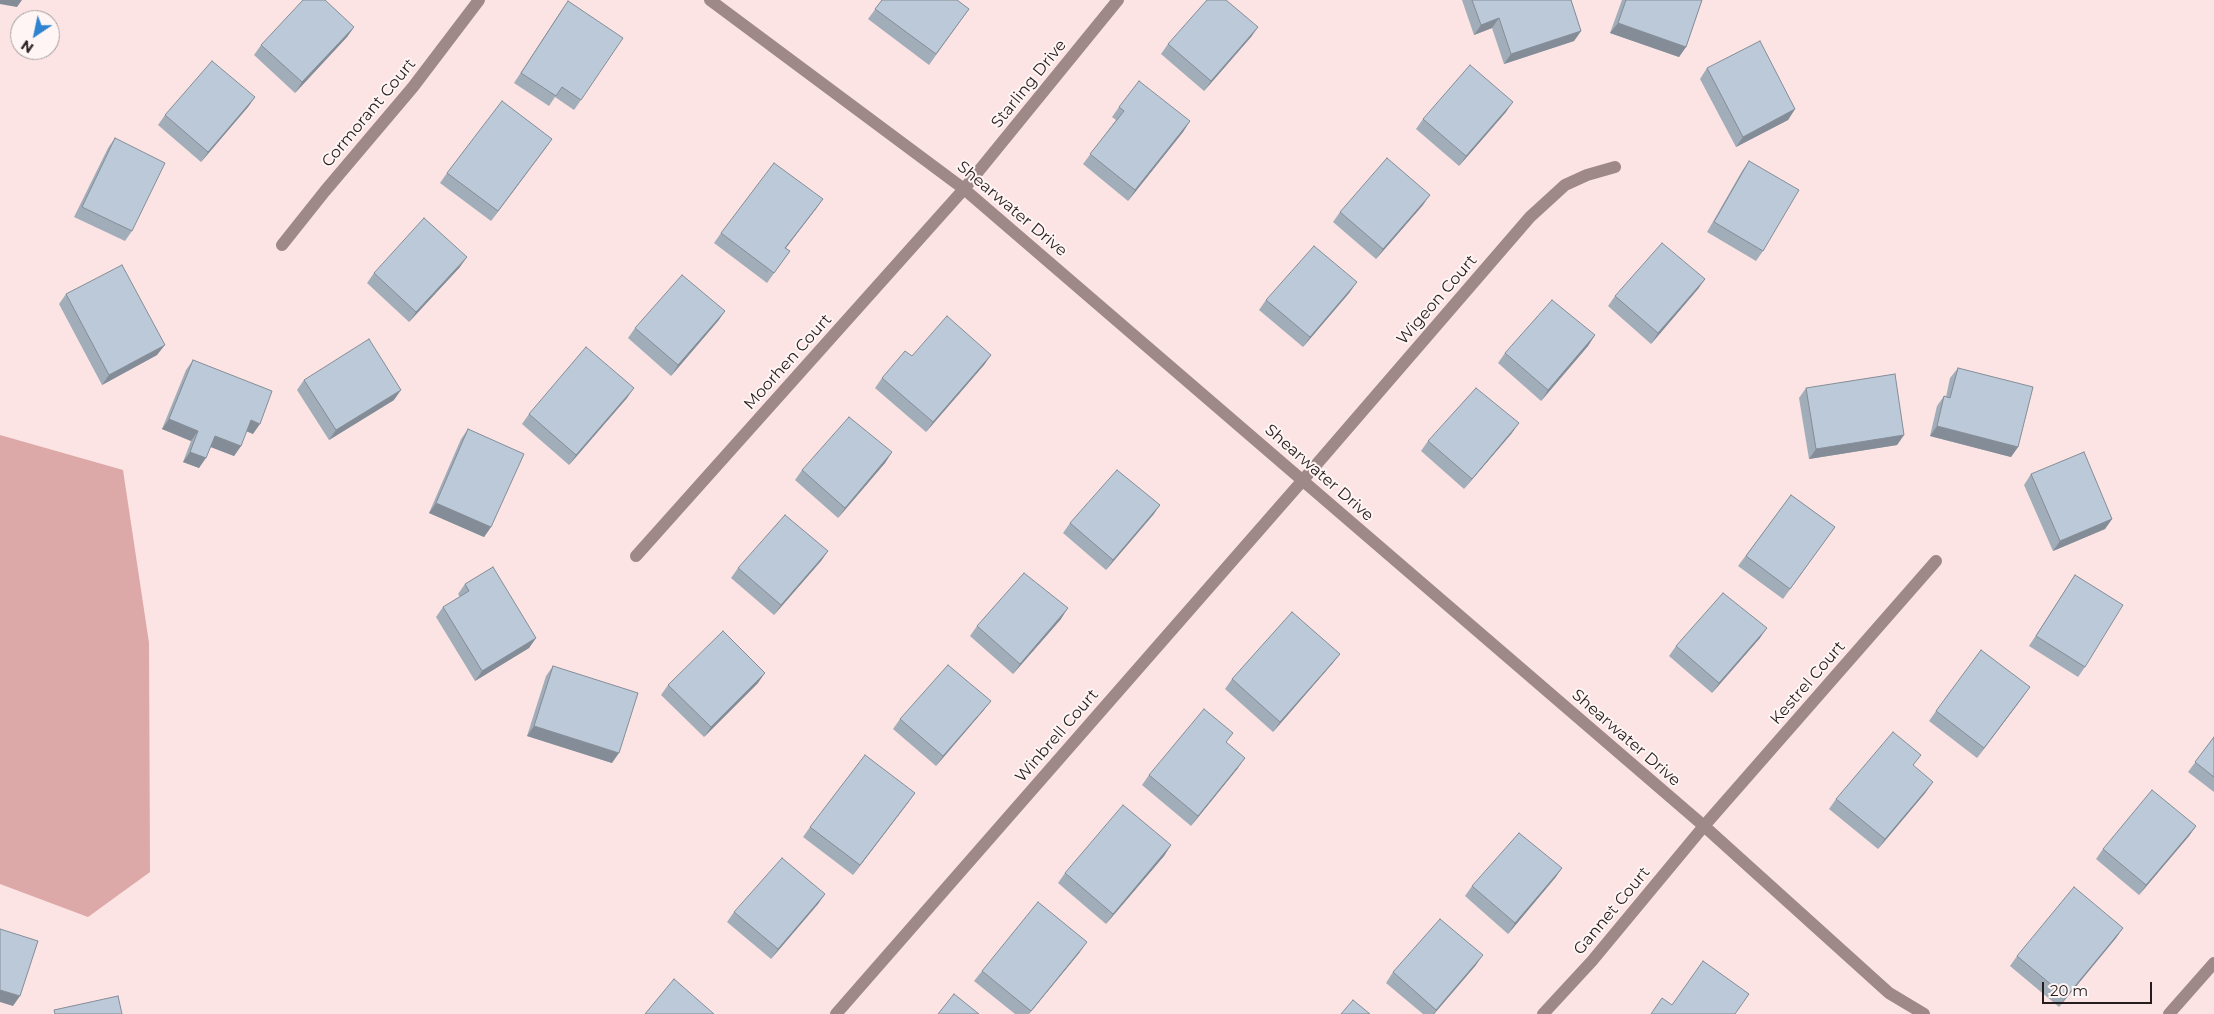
<!DOCTYPE html>
<style>
body{margin:0}
#map{position:relative;width:2214px;height:1014px;overflow:hidden;background:#fbe4e3;font-family:Montserrat,sans-serif}
canvas{display:block}
.north{position:absolute;left:10px;top:10px;width:50px;height:50px;box-sizing:border-box;background:#fef5f4;border:1px solid #a79f9e;border-radius:50%;rotate:214deg;font-size:14px;font-weight:700;line-height:20px;text-align:center;color:#251d1d}
.north::after{content:'';display:block;margin:auto;width:18px;height:22px;background:#2e83d1;clip-path:polygon(50% 0,100% 100%,50% 72%,0 100%)}
.scale{position:absolute;left:2042px;top:982px;width:110px;height:22px;box-sizing:border-box;border:2px solid #251d1d;border-top:0;padding-left:6px;font-size:15px;line-height:18px;white-space:nowrap;color:#251d1d;-webkit-text-stroke:4px #fef5f4;paint-order:stroke}
</style>
<div id="map">
<canvas width="2214" height="1014"></canvas>
<div class="north">N</div>
<div class="scale">20 m</div>
</div>
<script>
const g = document.querySelector('canvas').getContext('2d');
g.lineJoin = 'round';
function paint(path, color) {
  g.fillStyle = color;
  g.fill(path, 'evenodd');
}
function shape(rows) {
  const path = new Path2D();
  for (const r of rows) {
    path.moveTo(r[0], r[1]);
    for (let i = 2; i < r.length; i += 2) path.lineTo(r[i], r[i + 1]);
  }
  return path;
}
function stroke(path, color, width, dash) {
  g.strokeStyle = color;
  g.lineWidth = width;
  g.lineCap = dash ? 'butt' : 'round';
  g.setLineDash(dash || []);
  g.stroke(path);
}
function label(font, color, halo, rows, align = 'center') {
  g.font = font + ' Montserrat,sans-serif';
  g.lineWidth = 4;
  g.setLineDash([]);
  g.textBaseline = 'middle';
  g.strokeStyle = halo;
  g.fillStyle = color;
  for (const [text, x, y, turn = 0] of rows) {
    g.save();
    g.translate(x, y);
    g.rotate((+turn || 0) * Math.PI / 180);
    g.textAlign = isNaN(turn) ? turn : align;
    if (halo) g.strokeText(text, 0, 0);
    g.fillText(text, 0, 0);
    g.restore();
  }
}
paint(shape([
 [0,435,123,470,149,643,150,872,88,917,0,884]
]), '#dda8a8');
stroke(shape([
 [710,0,964,189,1704,826,1889,993,1924,1014],
 [282,245,325,191,413,87,479,0],
 [636,556,964,189,1118,0],
 [836,1014,1303,480,1530,217,1565,185,1587,175,1615,167],
 [1543,1014,1592,961,1704,826,1936,561],
 [2169,1014,2214,963]
]), '#9f8888', 12);
paint(shape([
 [882,0,969,9,929,65,868,19],
 [1462,0,1571,0,1581,31,1574,41,1504,64,1492,28,1474,35],
 [1622,0,1702,0,1686,47,1679,57,1610,33],
 [561,11,581,100,574,110,555,97,549,106,514,83],
 [354,27,347,37,295,93,254,55,261,45],
 [1258,27,1251,37,1204,91,1161,54,1168,44],
 [1707,68,1795,109,1788,120,1736,147,1700,79],
 [255,97,248,107,201,162,158,125,165,115],
 [1119,107,1190,121,1183,132,1128,201,1083,164,1116,120,1112,117],
 [1506,112,1459,166,1416,129,1423,119],
 [115,138,132,231,125,241,74,217,108,148],
 [552,139,491,221,440,183,447,173],
 [1749,161,1763,251,1756,261,1707,232,1742,171],
 [823,199,786,248,790,251,767,283,714,243,721,233],
 [1423,205,1376,259,1333,222,1340,212],
 [460,267,409,322,367,283,374,273],
 [1705,279,1698,289,1651,344,1608,306,1615,296],
 [1350,292,1303,347,1259,310,1266,300],
 [66,294,157,355,102,385,59,304],
 [725,311,718,321,671,376,628,338,635,328],
 [1595,335,1588,346,1541,401,1498,363,1505,353],
 [991,355,984,365,926,432,875,388,882,378,912,356],
 [193,360,253,434,246,431,241,446,234,456,211,447,199,468,183,462,191,441,162,429,186,370],
 [1958,368,2018,447,2011,457,1930,436,1937,406,1944,396,1946,397,1950,378],
 [304,380,394,400,329,440,297,390],
 [1806,388,1904,435,1897,445,1809,459,1799,398],
 [627,398,569,465,522,424,529,414],
 [468,429,491,527,484,537,429,513,461,439],
 [1512,433,1464,489,1421,451,1428,441],
 [892,452,885,463,838,518,795,480,802,470],
 [2031,474,2112,519,2105,529,2053,551,2024,485],
 [1791,495,1835,527,1783,599,1738,566],
 [1160,505,1153,515,1106,570,1063,533,1070,523],
 [828,551,821,561,774,615,731,578,738,568],
 [2075,575,2085,667,2078,677,2029,646],
 [465,584,536,638,529,648,475,681,436,617,443,607,460,597,458,594],
 [1061,619,1013,674,970,636,977,626],
 [1760,638,1712,693,1669,656,1676,646],
 [1340,654,1332,664,1273,732,1225,689,1232,679],
 [553,666,612,763,527,736,546,676],
 [758,683,704,737,661,695,668,685],
 [2023,697,1977,758,1929,721,1936,711],
 [991,701,983,711,936,766,893,729,900,719],
 [2214,737,2214,792,2188,772],
 [1227,743,1238,768,1191,826,1142,785,1149,775],
 [1926,792,1878,849,1829,809,1836,799],
 [915,793,853,875,803,837,810,827],
 [2196,826,2189,836,2139,895,2096,859,2103,849],
 [1171,845,1164,856,1106,924,1058,883,1065,873],
 [1562,868,1555,878,1508,934,1465,896,1472,886],
 [825,894,818,904,771,959,727,922,734,912],
 [2123,928,2116,938,2059,1007,2010,966,2017,956],
 [1080,952,1029,1014,1015,1014,974,981,982,971],
 [1476,965,1434,1014,1423,1014,1386,983,1393,972]
]), '#a2adba');
paint(shape([
 [0,0,22,0,17,7,0,4],
 [1499,18,1492,28,1474,35,1481,25],
 [1618,23,1686,47,1679,57,1610,33],
 [354,27,347,37,295,93,302,82],
 [1258,27,1251,37,1204,91,1211,81],
 [1581,31,1574,41,1504,64,1511,54],
 [255,97,248,107,201,162,208,152],
 [1513,102,1506,112,1459,166,1466,156],
 [1795,109,1788,120,1736,147,1743,137],
 [1190,121,1183,132,1128,201,1135,190],
 [552,139,545,149,491,221,498,211],
 [1430,195,1423,205,1376,259,1383,249],
 [823,199,816,209,778,258,785,248],
 [467,257,460,267,409,322,416,312],
 [1705,279,1698,289,1651,344,1658,333],
 [1357,282,1350,292,1303,347,1310,337],
 [725,311,718,321,671,376,678,365],
 [1595,335,1588,346,1541,401,1548,390],
 [165,345,157,355,102,385,109,375],
 [991,355,984,365,926,432,933,422],
 [634,388,627,398,569,465,576,455],
 [401,390,394,400,329,440,336,430],
 [169,419,198,431,191,441,162,429],
 [251,420,260,424,253,434,244,430],
 [1519,423,1512,433,1464,489,1472,479],
 [1937,426,2018,447,2011,457,1930,436],
 [1904,435,1897,445,1809,459,1816,449],
 [215,436,241,446,234,456,208,446],
 [190,452,206,458,199,468,183,462],
 [892,452,885,463,838,518,845,508],
 [436,503,491,527,484,537,429,513],
 [1160,505,1153,515,1106,570,1113,560],
 [2112,519,2105,529,2053,551,2060,541],
 [828,551,821,561,774,615,781,605],
 [1068,608,1061,619,1013,674,1020,664],
 [1767,628,1760,638,1712,693,1719,683],
 [536,638,529,648,475,681,482,671],
 [1340,654,1332,664,1273,732,1280,722],
 [765,673,758,683,704,737,711,727],
 [2030,687,2023,697,1977,758,1984,748],
 [991,701,983,711,936,766,943,756],
 [534,726,619,753,612,763,527,736],
 [1245,758,1238,768,1191,826,1198,816],
 [1933,782,1926,792,1878,849,1885,839],
 [915,793,908,803,853,875,860,865],
 [2196,826,2189,836,2139,895,2146,885],
 [1171,845,1164,856,1106,924,1113,914],
 [1562,868,1555,878,1508,934,1515,923],
 [825,894,818,904,771,959,778,949],
 [2123,928,2116,938,2059,1007,2066,997],
 [1087,942,1080,952,1029,1014,1031,1011],
 [1483,955,1476,965,1434,1014,1433,1014],
 [0,990,20,996,13,1006,0,1002]
]), '#848d97');
const building = shape([
 [303,0,325,0,354,27,302,82,261,45,303,0],
 [882,0,957,0,969,9,936,54,875,9,882,0],
 [1207,0,1226,0,1258,27,1211,81,1168,44,1207,0],
 [1472,0,1571,0,1581,31,1511,54,1499,18,1481,25,1472,0],
 [1626,0,1702,0,1686,47,1618,23,1626,0],
 [568,1,623,38,581,100,562,87,556,96,521,73,568,1],
 [1760,41,1795,109,1743,137,1707,68,1760,41],
 [212,61,255,97,208,152,165,115,212,61],
 [1470,65,1513,102,1466,156,1423,119,1470,65],
 [1139,81,1190,121,1135,190,1090,154,1124,111,1119,107,1139,81],
 [502,101,552,139,498,211,447,173,502,101],
 [115,138,165,163,132,231,82,207,115,138],
 [1387,158,1430,195,1383,249,1340,212,1387,158],
 [1749,161,1799,190,1763,251,1714,222,1749,161],
 [774,163,823,199,785,248,790,251,774,273,721,233,774,163],
 [424,218,467,257,416,312,374,273,424,218],
 [1662,243,1705,279,1658,333,1615,296,1662,243],
 [1314,246,1357,282,1310,337,1266,300,1314,246],
 [122,265,165,345,109,375,66,294,122,265],
 [682,275,725,311,678,365,635,328,682,275],
 [1552,300,1595,335,1548,390,1505,353,1552,300],
 [947,316,991,355,933,422,882,378,905,351,912,356,947,316],
 [369,339,401,390,336,430,304,380,369,339],
 [586,347,634,388,576,455,529,414,586,347],
 [193,360,272,391,260,424,251,420,241,446,215,436,206,458,190,452,198,431,169,419,193,360],
 [1958,368,2033,387,2018,447,1937,426,1944,396,1950,398,1958,368],
 [1895,374,1904,435,1816,449,1806,388,1895,374],
 [1476,388,1519,423,1472,479,1428,441,1476,388],
 [849,417,892,452,845,508,802,470,849,417],
 [468,429,524,454,491,527,436,503,468,429],
 [2084,452,2112,519,2060,541,2031,474,2084,452],
 [1117,470,1160,505,1113,560,1070,523,1117,470],
 [1791,495,1835,527,1790,589,1746,556,1791,495],
 [785,515,828,551,781,605,738,568,785,515],
 [493,567,536,638,482,671,443,607,469,591,465,584,493,567],
 [1024,573,1068,608,1020,664,977,626,1024,573],
 [2075,575,2123,605,2085,667,2036,636,2075,575],
 [1723,593,1767,628,1719,683,1676,646,1723,593],
 [1292,612,1340,654,1280,722,1232,679,1292,612],
 [723,631,765,673,711,727,668,685,723,631],
 [1981,650,2030,687,1984,748,1936,711,1981,650],
 [948,665,991,701,943,756,900,719,948,665],
 [553,666,638,693,619,753,534,726,553,666],
 [1204,709,1233,733,1226,742,1245,758,1198,816,1149,775,1204,709],
 [1893,732,1921,755,1913,765,1933,782,1885,839,1836,799,1893,732],
 [2214,737,2214,777,2195,762,2214,737],
 [865,755,915,793,860,865,810,827,865,755],
 [2152,790,2196,826,2146,885,2103,849,2152,790],
 [1123,805,1171,845,1113,914,1065,873,1123,805],
 [1519,833,1562,868,1515,923,1472,886,1519,833],
 [782,858,825,894,778,949,734,912,782,858],
 [2074,887,2123,928,2066,997,2017,956,2074,887],
 [1038,902,1087,942,1031,1011,982,971,1038,902],
 [1440,919,1483,955,1436,1010,1393,972,1440,919],
 [0,929,38,941,20,996,0,990,0,929],
 [1703,961,1749,994,1735,1014,1651,1014,1662,998,1672,1005,1703,961],
 [674,979,714,1014,645,1014,674,979],
 [954,994,979,1014,938,1014,954,994],
 [118,996,122,1014,55,1014,54,1010,118,996],
 [1353,1000,1370,1014,1341,1014,1353,1000]
]);
paint(building, '#bcc9d8');
stroke(building, '#848d97', 1);
label('16px', '#251d1d', '#fef5f4', [
 ["Starling Drive",1029,84,-51],
 ["Cormorant Court",369,113,-50],
 ["Shearwater Drive",1012,209,40],
 ["Wigeon Court",1437,300,-49],
 ["Moorhen Court",788,362,-48],
 ["Shearwater Drive",1319,473,41],
 ["Kestrel Court",1808,683,-49],
 ["Winbrell Court",1057,736,-49],
 ["Shearwater Drive",1626,738,41],
 ["Gannet Court",1612,911,-50]
]);
</script>
